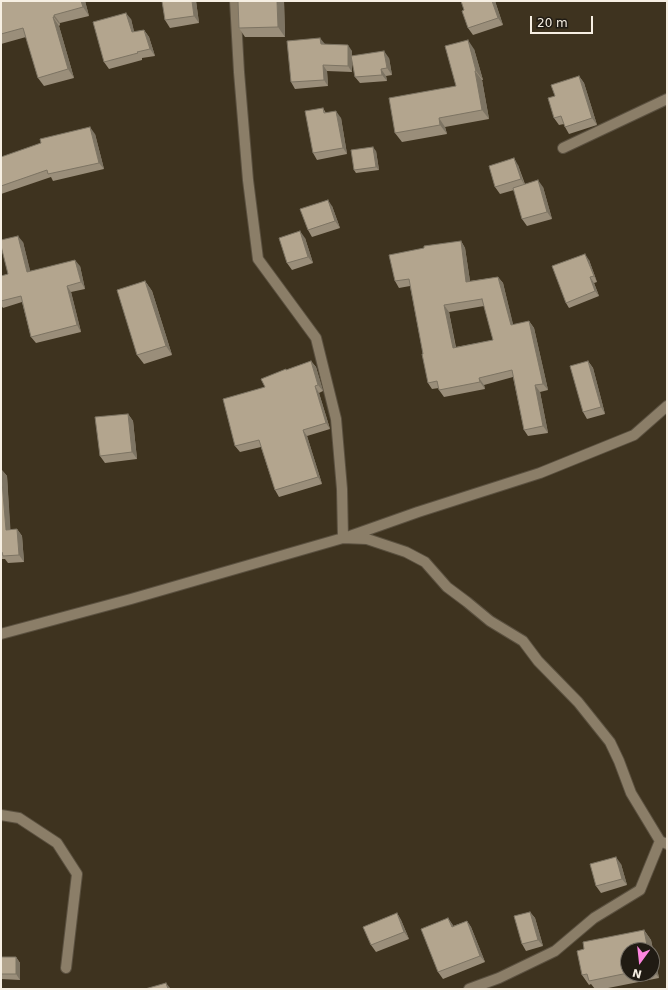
<!DOCTYPE html>
<style>
body{margin:0}
#map{position:relative;width:668px;height:990px;overflow:hidden;background:#3e331f;font-family:"DejaVu Sans",sans-serif}
canvas{display:block}
.frame{position:absolute;inset:0;border:2px solid #f6efe3;pointer-events:none}
.north{position:absolute;left:620px;top:942px;width:40px;height:40px;box-sizing:border-box;background:#201b13;border:1px solid #767066;border-radius:50%;rotate:195deg;font-size:11px;font-weight:700;line-height:16px;text-align:center;color:#f6efe3}
.north::after{content:'';display:block;margin:auto;width:14px;height:18px;background:#fe85e0;clip-path:polygon(50% 0,100% 100%,50% 72%,0 100%)}
.scale{position:absolute;left:530px;top:16px;width:63px;height:18px;box-sizing:border-box;border:2px solid #f6efe3;border-top:0;padding-left:5px;font-size:12px;line-height:14px;white-space:nowrap;color:#f6efe3;-webkit-text-stroke:3px #201b13;paint-order:stroke}
</style>
<div id="map">
<canvas width="668" height="990"></canvas>
<div class="frame"></div>
<div class="north">N</div>
<div class="scale">20 m</div>
</div>
<script>
const g = document.querySelector('canvas').getContext('2d');
g.lineJoin = 'round';
function shape(rows) {
  const path = new Path2D();
  for (const r of rows) {
    path.moveTo(r[0], r[1]);
    for (let i = 2; i < r.length; i += 2) path.lineTo(r[i], r[i + 1]);
  }
  return path;
}
function stroke(path, color, width, dash) {
  g.strokeStyle = color;
  g.lineWidth = width;
  g.lineCap = dash ? 'butt' : 'round';
  g.setLineDash(dash || []);
  g.stroke(path);
}
function paint(path, color) {
  g.fillStyle = color;
  g.fill(path, 'evenodd');
}
const minor = shape([
 [563,148,667,99],
 [350,536,418,512,540,473,634,435,667,406],
 [343,538,367,539,406,552,425,562,447,587,467,602,490,621,523,641,538,661,578,702,610,742,619,761,631,793,660,841,667,844],
 [1,634,131,599,343,538,342,489,336,419,316,338,258,259,248,180,239,72,235,1],
 [1,815,19,818,57,843,77,874,66,968],
 [469,989,499,978,555,951,594,918,640,890,660,841]
]);
stroke(minor, '#5b5140', 12);
stroke(minor, '#8b7e68', 10);
paint(shape([
 [1,1,85,1,89,16,60,23,60,25,59,26,74,78,44,86,38,78,26,37,1,44],
 [162,1,196,1,199,23,170,28,165,20],
 [284,1,285,37,245,37,239,28],
 [495,1,503,25,473,35,468,28,464,10],
 [131,19,134,32,144,30,149,37,155,56,142,58,142,60,109,69,104,62],
 [325,44,352,51,352,56,389,58,392,75,386,76,387,81,360,83,355,77,352,59,352,72,327,71,328,86,295,89,291,82],
 [474,49,483,80,482,80,489,119,445,127,447,134,402,142,395,133,456,86],
 [579,76,584,83,597,125,569,134,565,127,564,124,559,125,554,118,555,96],
 [323,108,326,113,341,118,347,154,317,160,313,153],
 [95,134,104,169,53,181,51,177,1,194,1,157],
 [376,151,379,170,356,173,354,170],
 [518,165,525,184,543,187,552,219,527,226,522,219,514,190,500,194,495,187],
 [332,206,340,228,312,237,308,230],
 [305,238,313,263,292,270,287,263],
 [461,241,465,248,470,281,498,277,503,283,513,325,529,321,534,328,548,390,540,392,548,433,528,436,524,430,513,377,484,385,485,389,444,397,439,390,439,388,432,389,428,383,423,354,410,286,399,288,395,281,424,248],
 [484,306,493,340,456,347,449,312],
 [23,242,30,271,80,266,85,289,71,292,81,332,36,343,31,337,22,302,3,308,1,305,1,276,8,274],
 [589,260,597,282,594,283,599,296,569,308,566,303],
 [145,281,152,291,172,355,144,364,137,355],
 [311,361,316,367,323,391,319,393,330,429,307,436,322,484,279,497,275,490,261,447,240,452,235,446,265,387,286,370],
 [588,361,593,368,605,414,587,419,583,412],
 [128,414,133,421,137,459,105,463,100,456],
 [1,469,7,476,10,530,17,529,22,536,24,562,8,563,5,559,1,559],
 [621,864,627,885,601,893,596,886],
 [530,912,535,918,543,946,526,951,522,944],
 [397,913,401,920,409,939,376,952,371,945],
 [448,918,453,926,467,921,471,927,485,962,443,979,438,972],
 [644,930,651,940,659,978,603,989,595,989,591,984,589,985,582,975,584,949],
 [628,950,652,950,652,974,628,974],
 [1,957,16,957,20,963,20,980,1,979]
]), '#9a8e7a');
paint(shape([
 [81,1,85,1,89,16,83,7],
 [192,1,196,1,199,23,194,16],
 [277,1,284,1,285,37,278,27],
 [492,1,495,1,503,25,498,18],
 [126,13,131,19,136,39,132,32],
 [54,15,60,23,60,25,54,17],
 [53,17,59,26,74,78,68,69],
 [144,30,149,37,155,56,150,49],
 [320,38,325,44,321,44],
 [468,40,474,49,483,80,476,71],
 [348,45,352,51,352,72,348,66],
 [384,51,389,58,392,75,387,68],
 [323,65,327,71,328,86,324,80],
 [381,69,386,76,387,81,382,75],
 [475,71,482,80,489,119,482,110],
 [579,76,584,83,597,125,592,118],
 [336,111,341,118,347,154,343,148],
 [439,118,445,127,447,134,440,125],
 [90,127,95,134,104,169,99,163],
 [373,147,376,151,379,170,376,167],
 [514,158,518,165,525,186,521,179],
 [538,180,543,187,552,219,547,212],
 [328,200,332,206,340,228,335,221],
 [300,231,305,238,313,263,308,257],
 [18,236,23,242,32,278,27,272],
 [461,241,465,248,471,288,466,282],
 [585,254,589,260,597,282,594,276],
 [75,260,80,266,85,289,81,282],
 [498,277,503,283,515,332,511,325],
 [590,277,594,283,599,296,595,291],
 [145,281,152,291,172,355,166,346],
 [67,286,71,292,81,332,77,325],
 [444,305,449,312,457,355,453,348],
 [529,321,534,328,548,390,543,384],
 [311,361,316,367,323,391,318,385],
 [588,361,593,368,605,414,601,407],
 [479,378,484,385,485,389,480,382],
 [535,385,540,392,548,433,543,426],
 [315,386,319,393,330,429,326,423],
 [128,414,133,421,137,459,132,452],
 [303,430,307,436,322,484,318,477],
 [1,469,7,476,11,537,6,530],
 [17,529,22,536,24,562,19,555],
 [616,857,621,864,627,885,622,879],
 [530,912,535,918,543,946,538,940],
 [397,913,401,920,409,939,404,932],
 [448,918,453,925,456,933,452,927],
 [467,921,471,927,485,962,480,956],
 [644,930,651,940,659,978,652,969,652,950,648,950],
 [16,957,20,963,20,980,16,974],
 [166,983,171,989,168,989]
]), '#7d7463');
const building = shape([
 [1,1,81,1,83,7,54,15,54,17,53,17,68,69,38,78,23,28,1,34,1,1],
 [162,1,192,1,194,16,165,20,162,1],
 [238,1,277,1,278,27,239,28,238,1],
 [461,1,492,1,498,18,468,28,462,11,464,10,461,1],
 [126,13,132,32,144,30,150,49,137,52,138,53,104,62,93,22,126,13],
 [320,38,321,44,348,45,348,66,323,65,324,80,291,82,287,41,320,38],
 [468,40,476,71,475,71,482,110,439,118,440,125,395,133,389,98,456,86,445,46,468,40],
 [384,51,387,68,381,69,382,75,355,77,351,56,384,51],
 [579,76,592,118,565,127,561,116,554,118,548,98,555,96,551,85,579,76],
 [323,108,324,113,336,111,343,148,313,153,305,111,323,108],
 [90,127,99,163,48,174,47,170,1,186,1,157,41,143,40,139,90,127],
 [373,147,376,167,354,170,351,150,373,147],
 [514,158,521,179,495,187,489,166,514,158],
 [538,180,547,212,522,219,513,188,538,180],
 [328,200,335,221,308,230,300,209,328,200],
 [300,231,308,257,287,263,279,238,300,231],
 [18,236,27,272,75,260,81,282,67,286,77,325,31,337,21,296,1,301,1,276,8,274,1,246,1,240,18,236],
 [461,241,466,282,498,277,511,325,529,321,543,384,535,385,543,426,524,430,512,370,479,378,480,382,439,390,437,381,428,383,422,354,423,354,409,279,395,281,389,255,424,248,424,246,461,241],
 [482,299,493,340,453,348,444,305,482,299],
 [585,254,594,276,590,277,595,291,566,303,552,266,585,254],
 [145,281,166,346,137,355,117,290,145,281],
 [311,361,318,385,315,386,326,423,303,430,318,477,275,490,259,440,235,446,223,399,265,387,261,379,286,369,286,370,311,361],
 [588,361,601,407,583,412,570,366,588,361],
 [128,414,132,452,100,456,95,417,128,414],
 [1,469,6,530,17,529,19,555,3,556,2,552,1,552,1,469],
 [616,857,622,879,596,886,590,864,616,857],
 [530,912,538,940,522,944,514,916,530,912],
 [397,913,404,932,371,945,363,927,397,913],
 [448,918,452,927,467,921,480,956,438,972,421,929,448,918],
 [644,930,648,950,628,950,628,973,589,981,587,974,582,975,577,951,584,949,583,942,644,930],
 [1,957,16,957,16,974,1,974,1,957],
 [166,983,168,989,145,989,166,983]
]);
paint(building, '#b3a58e');
stroke(building, '#7d7463', 1);
</script>
